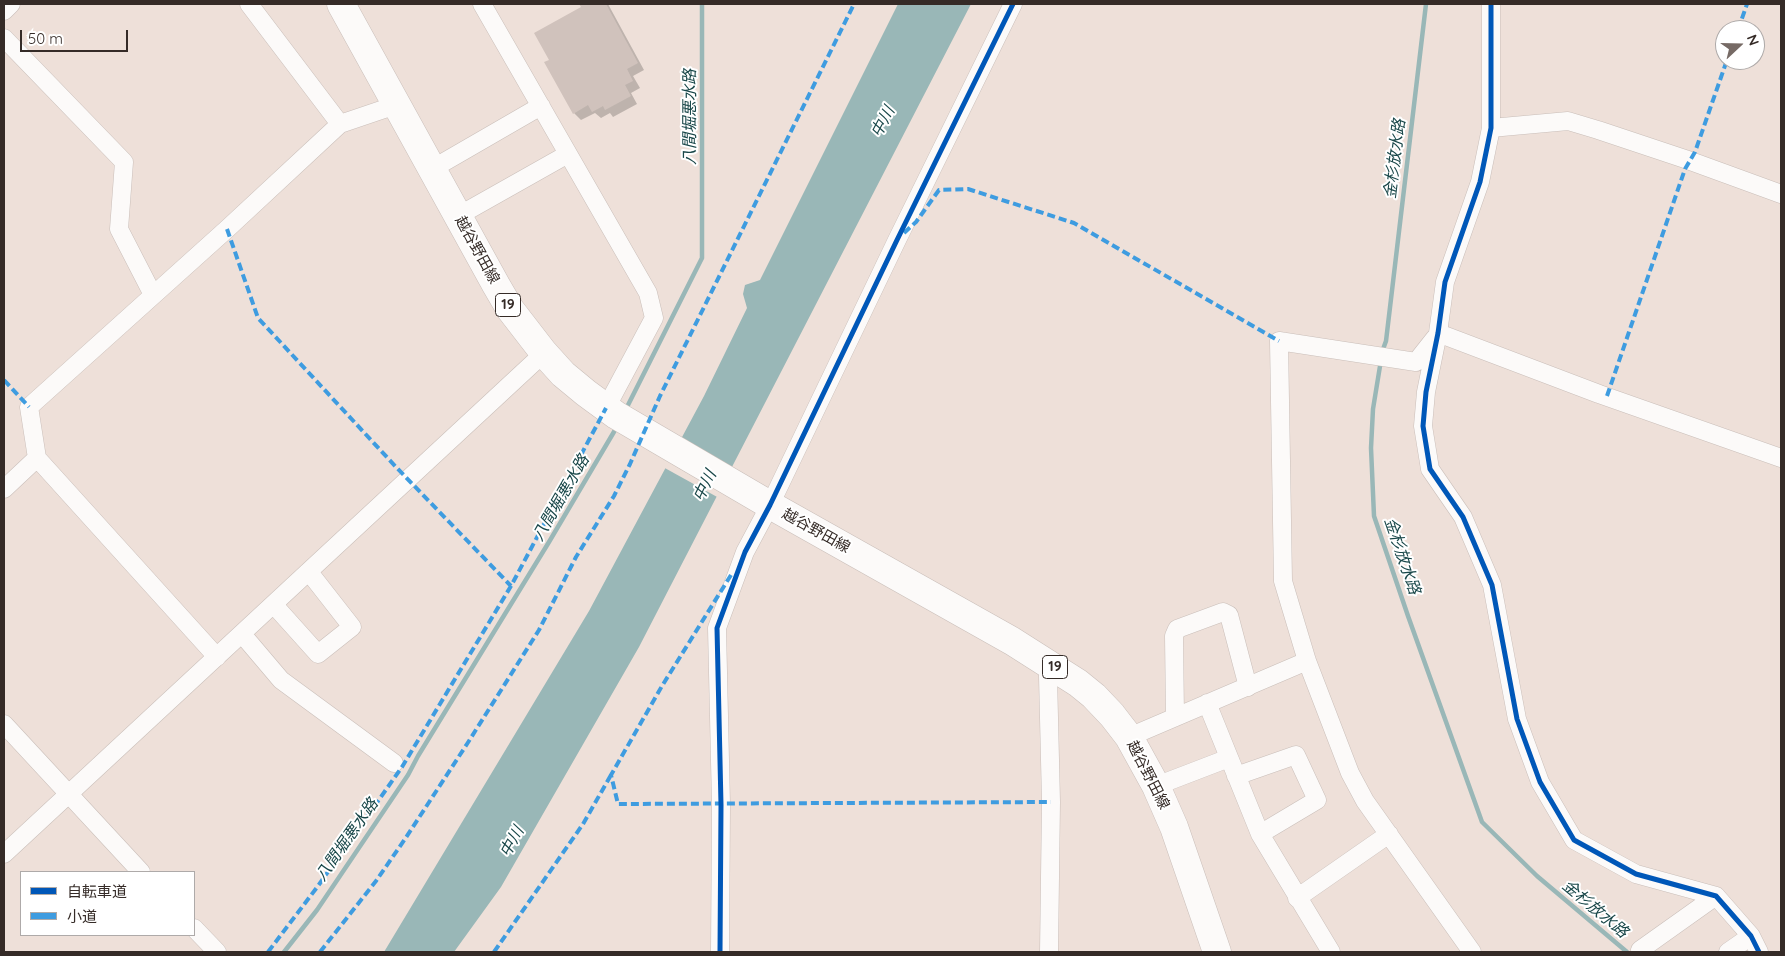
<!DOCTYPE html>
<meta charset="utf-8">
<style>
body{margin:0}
#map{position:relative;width:1785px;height:956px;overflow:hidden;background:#eee0d9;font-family:Quicksand,"Noto Sans JP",sans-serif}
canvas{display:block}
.frame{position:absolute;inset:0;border:5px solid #352b27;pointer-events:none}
.legend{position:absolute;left:20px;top:871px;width:175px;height:65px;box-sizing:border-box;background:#fff;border:1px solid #aeaaa9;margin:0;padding:6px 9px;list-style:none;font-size:15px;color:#352b27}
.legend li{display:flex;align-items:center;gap:10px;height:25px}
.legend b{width:25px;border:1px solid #aeaaa9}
.north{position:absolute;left:1715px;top:20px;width:50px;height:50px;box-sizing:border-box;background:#fff;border:1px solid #aeaaa9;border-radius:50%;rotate:69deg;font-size:14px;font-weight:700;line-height:20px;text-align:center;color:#352b27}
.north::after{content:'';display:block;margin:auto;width:18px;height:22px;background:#766a65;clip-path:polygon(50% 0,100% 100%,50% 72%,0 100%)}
.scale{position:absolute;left:20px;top:30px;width:108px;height:22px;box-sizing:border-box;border:2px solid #352b27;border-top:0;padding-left:6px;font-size:15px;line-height:18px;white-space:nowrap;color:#352b27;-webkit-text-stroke:4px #fff;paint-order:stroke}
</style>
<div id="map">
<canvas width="1785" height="956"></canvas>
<div class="frame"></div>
<ul class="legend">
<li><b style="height:6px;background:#0057b8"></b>自転車道</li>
<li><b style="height:6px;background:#3e9ce0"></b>小道</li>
</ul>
<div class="north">N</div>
<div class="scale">50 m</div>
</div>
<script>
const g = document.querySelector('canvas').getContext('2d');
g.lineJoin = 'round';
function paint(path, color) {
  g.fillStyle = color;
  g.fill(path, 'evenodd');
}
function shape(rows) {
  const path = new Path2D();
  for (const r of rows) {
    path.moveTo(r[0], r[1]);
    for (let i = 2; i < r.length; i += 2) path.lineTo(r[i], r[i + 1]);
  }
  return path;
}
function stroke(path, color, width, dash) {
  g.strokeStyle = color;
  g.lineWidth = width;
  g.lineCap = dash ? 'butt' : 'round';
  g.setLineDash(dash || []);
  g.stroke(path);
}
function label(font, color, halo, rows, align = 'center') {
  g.font = font + ' Quicksand,"Noto Sans JP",sans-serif';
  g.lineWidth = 4;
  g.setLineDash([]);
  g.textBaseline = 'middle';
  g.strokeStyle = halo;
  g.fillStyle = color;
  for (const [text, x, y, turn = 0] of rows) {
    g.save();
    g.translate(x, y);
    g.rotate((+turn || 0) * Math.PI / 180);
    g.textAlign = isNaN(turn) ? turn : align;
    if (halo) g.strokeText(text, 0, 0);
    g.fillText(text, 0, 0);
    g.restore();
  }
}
paint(shape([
 [898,4,971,4,639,647,501,887,454,952,384,952,589,611,704,396,747,308,743,294,745,285,760,280]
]), '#99b7b7');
paint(shape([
 [676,442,732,473,719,498,663,467]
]), '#eee0d9');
paint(shape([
 [580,4,608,4,644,70,633,76,640,88,631,93,637,104,613,117,610,113,601,118,595,113,581,120,574,113,551,60,582,8]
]), '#0003');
stroke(shape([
 [1382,352,1386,341,1426,4],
 [1381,360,1373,409,1371,448,1374,516,1408,616,1482,822,1537,876,1627,952],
 [626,409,702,258,702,4],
 [284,952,317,910,408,775,418,756,549,542,618,425]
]), '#99b7b7', 4.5);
paint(shape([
 [579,4,606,4,638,63,627,69,633,81,625,85,631,96,605,110,603,106,592,112,588,105,573,114,544,62,549,60,534,33,581,7]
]), '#d0c2bc');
const street = shape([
 [249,4,340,124],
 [482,4,648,293,654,318,606,408],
 [1491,4,1491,128,1480,182,1445,282,1438,333,1426,392,1423,426,1430,469,1463,517,1492,585,1517,719,1540,782,1574,840,1636,874,1716,896,1751,936,1759,952],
 [4,11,11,4],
 [4,38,124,162,119,229,153,295],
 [1491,128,1568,121,1598,130,1685,159,1781,194],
 [432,169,541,106],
 [458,216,568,154],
 [1438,333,1599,394,1781,458],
 [1435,338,1416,362,1279,341,1283,581,1307,661,1350,773,1365,801,1472,952],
 [4,489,37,458],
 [274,605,318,654,352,627,309,572],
 [242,634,281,680,394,763],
 [217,657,37,458,29,407,227,229,340,124,396,105],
 [1207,703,1260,834,1331,952],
 [1175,717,1174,636,1177,629,1223,612,1229,615,1248,687],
 [4,724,141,872],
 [1129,737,1307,661],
 [1236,776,1296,755,1317,800,1260,834],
 [1156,786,1229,758],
 [4,854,544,353],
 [1297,898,1389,834],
 [194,928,217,952],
 [1640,950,1716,896],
 [720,952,721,805,717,628,745,552,770,505,897,240,1013,4],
 [1049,952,1051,802,1048,676,1053,666],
 [1728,952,1751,936]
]);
const primary = shape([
 [341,4,496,285,510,309,544,353,563,374,586,393,616,415,763,501,1012,641,1078,683,1094,696,1112,715,1129,737,1156,786,1174,827,1217,952]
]);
stroke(street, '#c9beb9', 19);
stroke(primary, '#c9beb9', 29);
stroke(street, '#fcfaf9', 18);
stroke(primary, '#fcfaf9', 28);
stroke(shape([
 [1738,30,1747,4],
 [227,229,258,318,396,467,511,586],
 [904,233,916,222,939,190,968,189,1074,223,1279,341],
 [4,380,29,407],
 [1607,396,1685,169,1695,152,1727,60],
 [731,575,662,686,611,775,618,804,1051,802],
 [268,952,318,886,402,767,511,586,606,408],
 [320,952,376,881,405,839,467,744,539,630,576,557,614,496,630,464,660,396,854,4],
 [494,952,583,824,611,775]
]), '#3e9ce0', 4, [8, 4]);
stroke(shape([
 [1491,4,1491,128,1480,182,1445,282,1438,333,1426,392,1423,426,1430,469,1463,517,1492,585,1517,719,1540,782,1574,840,1636,874,1716,896,1751,936,1759,952],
 [720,952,721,805,717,628,745,552,770,505,897,240,1013,4]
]), '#0057b8', 5);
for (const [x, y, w] of [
 [508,305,25],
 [1055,667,25]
]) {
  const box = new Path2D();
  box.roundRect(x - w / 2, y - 11.5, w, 23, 4);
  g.fillStyle = '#fff';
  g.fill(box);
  stroke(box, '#352b27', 1);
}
label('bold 14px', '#352b27', null, [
 ["19",508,305],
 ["19",1055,667]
]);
label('15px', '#352b27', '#fff', [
 ["越谷野田線",477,250,61],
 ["越谷野田線",816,531,29],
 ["越谷野田線",1148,775,63]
]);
label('italic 16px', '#194749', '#fff', [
 ["八間堀悪水路",690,117,-90],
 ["中川",883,122,-62],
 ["金杉放水路",1395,159,-83],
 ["中川",705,486,-64],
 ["八間堀悪水路",561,498,-60],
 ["金杉放水路",1402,556,71],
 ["八間堀悪水路",347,840,-55],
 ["中川",512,842,-61],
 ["金杉放水路",1595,909,40]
]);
</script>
